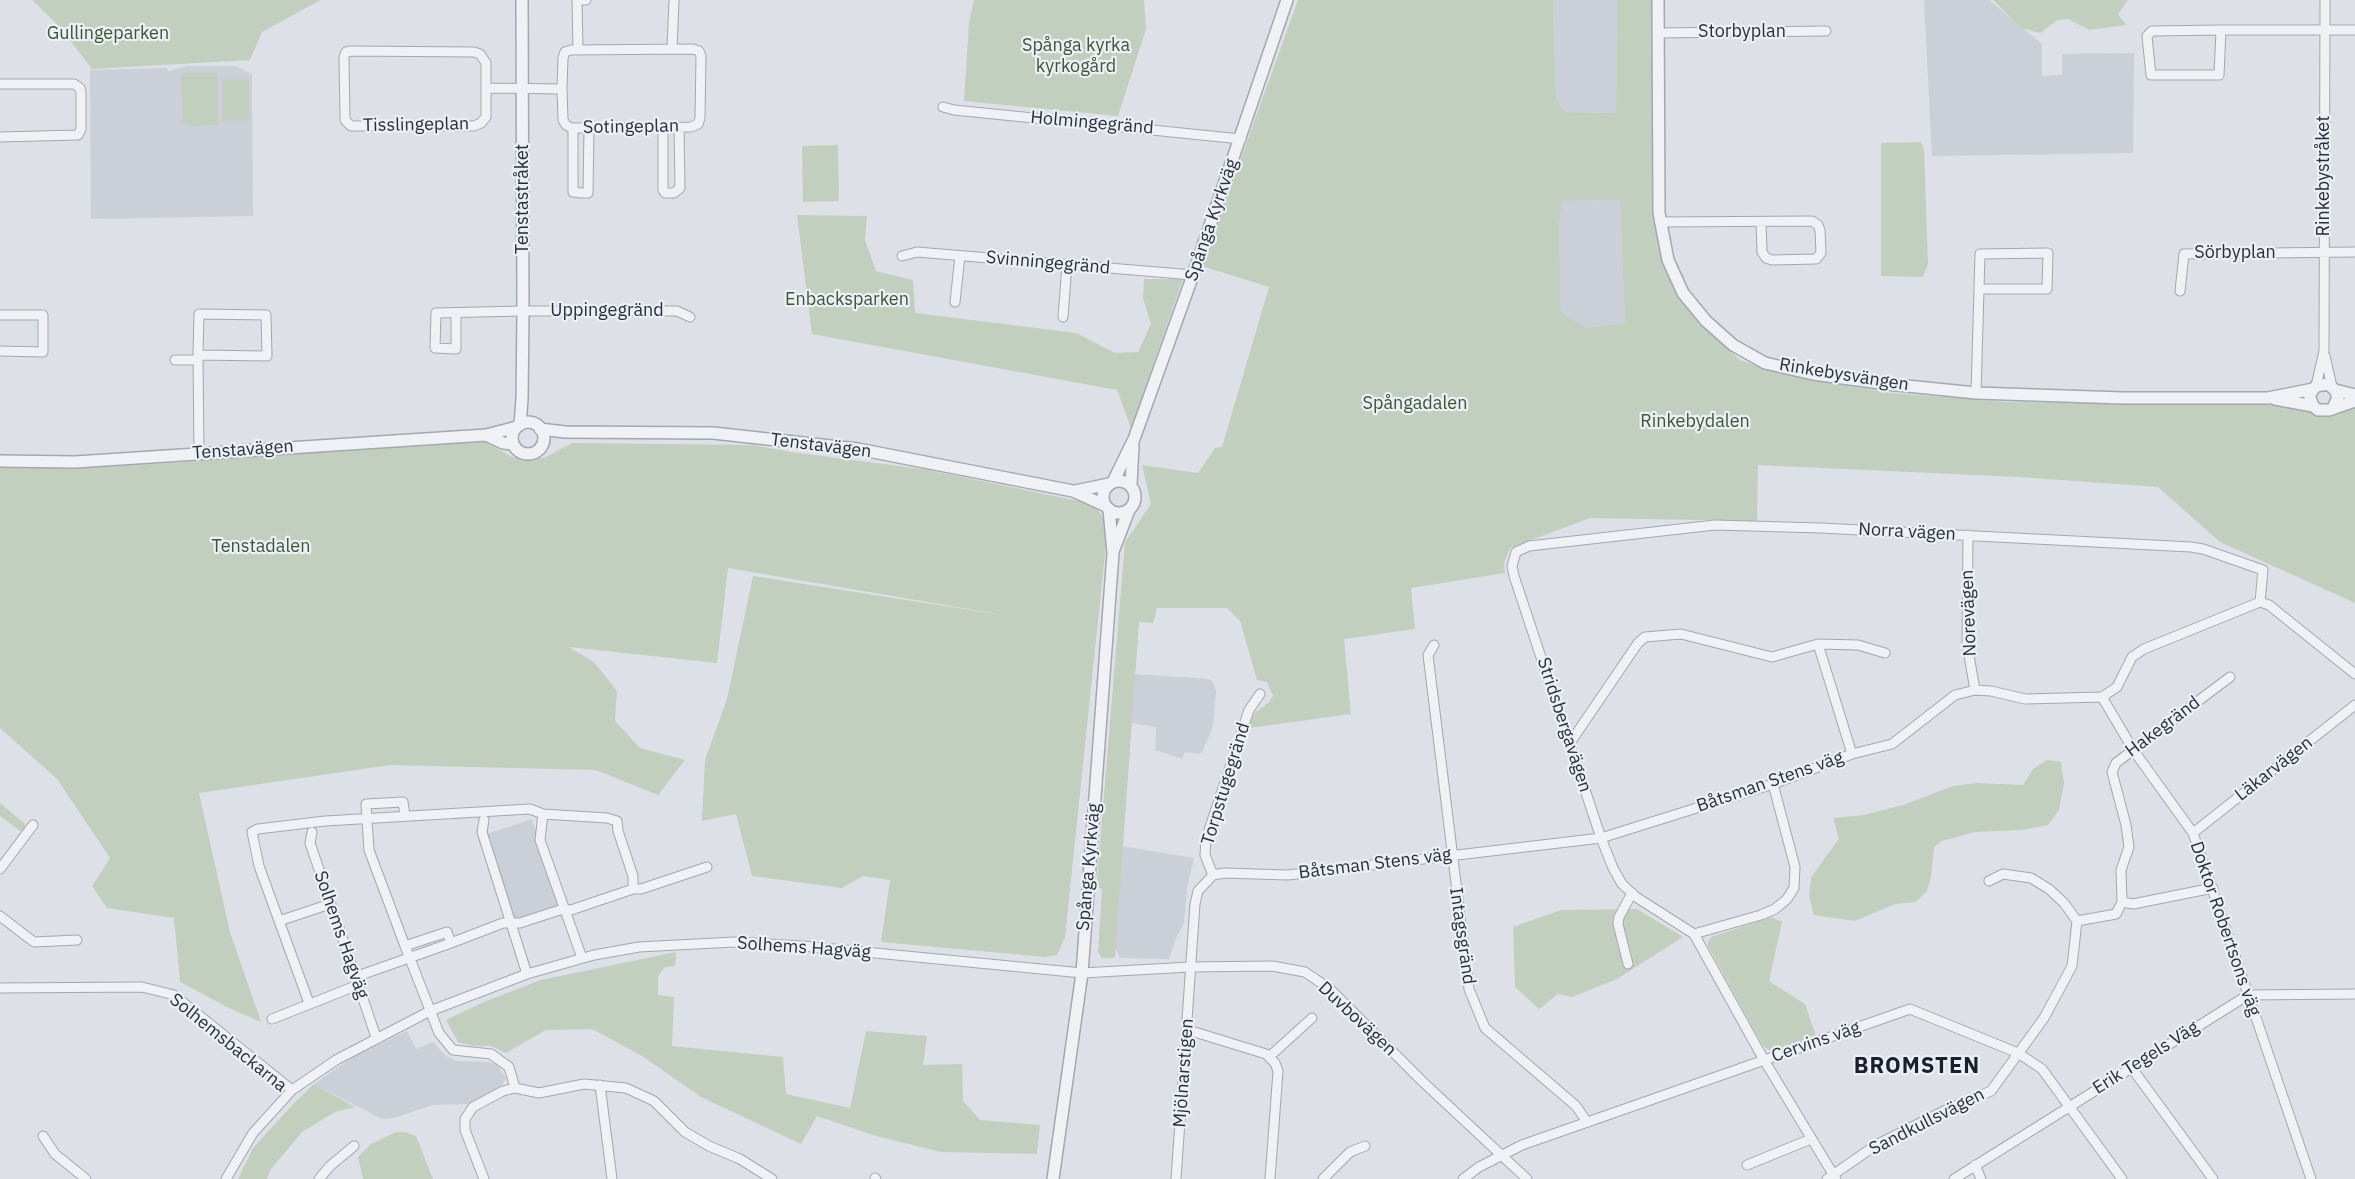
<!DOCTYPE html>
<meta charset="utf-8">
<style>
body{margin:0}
canvas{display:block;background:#dde0e6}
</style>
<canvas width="2355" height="1179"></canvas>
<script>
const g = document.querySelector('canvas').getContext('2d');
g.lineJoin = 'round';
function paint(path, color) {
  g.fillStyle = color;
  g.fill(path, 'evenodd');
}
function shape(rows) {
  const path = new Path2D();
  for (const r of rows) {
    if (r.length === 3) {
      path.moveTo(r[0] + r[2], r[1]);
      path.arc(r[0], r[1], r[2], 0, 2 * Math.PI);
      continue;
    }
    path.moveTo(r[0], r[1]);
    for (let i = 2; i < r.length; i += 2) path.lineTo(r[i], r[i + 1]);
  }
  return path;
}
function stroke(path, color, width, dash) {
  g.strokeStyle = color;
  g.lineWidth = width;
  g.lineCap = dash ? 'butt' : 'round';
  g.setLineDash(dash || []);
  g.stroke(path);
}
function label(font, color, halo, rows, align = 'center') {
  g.font = font + ' "IBM Plex Sans",sans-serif';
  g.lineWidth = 4.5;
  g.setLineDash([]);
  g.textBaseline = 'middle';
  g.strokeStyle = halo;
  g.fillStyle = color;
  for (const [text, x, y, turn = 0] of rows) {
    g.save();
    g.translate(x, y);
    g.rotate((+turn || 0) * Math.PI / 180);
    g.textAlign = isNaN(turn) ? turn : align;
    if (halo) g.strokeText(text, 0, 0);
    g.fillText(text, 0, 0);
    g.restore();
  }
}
paint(shape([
 [1553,0,1617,0,1616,113,1565,112,1556,98],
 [1924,0,1989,0,2042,44,2042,76,2062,75,2062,54,2134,53,2133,153,1932,156],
 [187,66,235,66,252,74,253,216,91,219,90,70,166,68,169,71],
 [1620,200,1625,323,1586,328,1561,311,1559,229,1562,201],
 [1134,674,1209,679,1213,682,1216,691,1214,717,1212,729,1202,752,1199,754,1185,752,1182,759,1155,750,1156,727,1131,723],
 [532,819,561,907,516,922,487,834],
 [1122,846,1194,858,1187,889,1184,923,1176,938,1169,959,1120,958,1115,948],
 [407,1031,416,1049,433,1042,446,1056,457,1061,488,1062,496,1064,506,1078,501,1087,469,1104,433,1105,394,1118,382,1119,314,1084,353,1057]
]), '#cbcfd7');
paint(shape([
 [32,0,321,0,262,32,250,60,92,69,59,26],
 [974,0,1144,0,1146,29,1118,116,964,101,969,22],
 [1298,0,1553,0,1556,98,1565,112,1616,113,1617,0,1654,0,1653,207,1662,262,1696,320,1740,360,1778,373,1811,380,1891,393,2005,402,2355,406,2355,603,2220,542,2158,487,2019,477,1758,465,1757,521,1590,518,1510,548,1504,563,1505,573,1411,588,1415,629,1344,639,1351,714,1249,728,1252,715,1268,703,1273,696,1267,682,1257,680,1240,621,1227,608,1157,608,1153,623,1139,622,1115,958,1102,958,1098,952,1102,889,1099,888,1097,879,1125,542,1151,504,1142,465,1198,473,1215,448,1222,447,1269,287,1202,266],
 [1620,200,1625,323,1586,328,1561,311,1559,229,1562,201],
 [1993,0,2128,0,2118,14,2126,25,2089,30,2068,19,2058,20,2040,33,2021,28],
 [181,73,218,73,218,125,191,126,183,122],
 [222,79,249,79,249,121,222,121],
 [1921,142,1924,149,1928,264,1923,277,1881,276,1881,143],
 [838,145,839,201,803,202,802,146],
 [797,215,867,216,865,240,876,271,913,280,915,313,1076,333,1115,353,1138,352,1151,324,1143,298,1144,279,1183,279,1131,428,1117,390,812,334],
 [485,442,512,457,544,458,572,443,753,445,791,452,922,469,1094,504,1108,525,1065,937,1057,955,1045,957,881,942,890,880,863,876,842,888,752,876,736,814,702,821,705,760,727,699,753,576,1015,617,728,568,717,663,569,647,594,662,617,691,615,721,640,748,685,760,658,795,596,770,390,765,199,793,230,932,261,1022,231,1009,180,982,174,918,107,908,92,886,110,858,57,779,0,728,0,468,88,468,187,462,344,448],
 [2047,760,2061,762,2064,784,2059,810,2048,825,2022,830,1975,832,1942,841,1934,847,1931,877,1927,891,1916,902,1895,904,1855,921,1814,915,1809,897,1811,877,1839,839,1833,818,1864,815,1903,805,1953,786,1977,783,2023,785,2033,769],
 [0,803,25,824,25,828,22,832,0,816],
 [1637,909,1683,937,1617,979,1572,997,1558,994,1539,1009,1515,987,1513,927,1561,910],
 [1772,917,1782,922,1769,981,1805,1004,1816,1036,1771,1051,1763,1046,1708,946,1708,942,1711,937],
 [676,952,675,966,665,967,658,976,658,995,674,997,672,1046,783,1057,786,1094,850,1108,866,1031,927,1036,923,1065,962,1064,963,1101,980,1120,1040,1125,1037,1154,941,1152,876,1136,817,1116,801,1144,701,1097,642,1056,592,1029,546,1030,506,1053,491,1046,473,1046,458,1042,446,1020,486,1001,541,980],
 [314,1084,355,1107,335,1112,302,1132,271,1169,267,1179,238,1179,253,1148,296,1101],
 [396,1132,405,1132,416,1136,433,1179,363,1179,358,1157,371,1144]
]), '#c2cfbf');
const minor = shape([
 [2221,30,2219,75,2151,75,2147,36,2152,31,2221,30,2355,30],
 [1658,33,1826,31],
 [672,49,674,0],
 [578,50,577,0,586,0],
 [0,84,74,84,80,88,81,93,81,129,78,135,0,137],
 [486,88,486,63,480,54,474,52,351,51,346,52,344,57,345,120,351,126,474,126,481,123,486,117,486,88,562,89,563,58,565,52,571,50,693,49,699,51,701,56,700,118,698,124,691,127,571,128,566,125,563,120,562,89],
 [943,107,954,110,1241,139],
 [663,127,663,190,665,193,674,193,680,188,679,127],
 [573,128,573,192,581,193,588,193,589,128],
 [1660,222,1812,221,1818,225,1820,230,1821,253,1816,259,1772,260,1766,258,1762,252,1761,222],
 [902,256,917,252,1193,275],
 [2180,291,2184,254,2355,252],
 [955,302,960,256],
 [456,313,456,349,435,348,436,313,523,311,677,311,690,317],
 [0,315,43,315,43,352,0,351],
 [1063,317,1067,264],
 [198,355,267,356,266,315,199,314,198,355,199,453],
 [2325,356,2332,387],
 [175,360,198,360],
 [2316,386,2324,351,2325,0],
 [1976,393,1979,289,1980,254,2048,253,2047,289,1979,289],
 [1968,535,1967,644,1975,690],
 [1818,644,1852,754],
 [1434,645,1428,655,1469,989,1485,1028,1576,1106,1587,1122],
 [2102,697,2134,751,2193,833,2311,1179],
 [1570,743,1638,643,1645,637,1681,634,1772,657,1818,644,1858,645,1885,653],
 [543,814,540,840,582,958],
 [405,816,403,802,366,804,369,850,405,946],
 [484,820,482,832,527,974],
 [312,832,310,843,376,1037],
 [2193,833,2355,705],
 [0,869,33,825],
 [1213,875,1205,855,1206,839,1249,710,1260,694],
 [1989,881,2003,874,2031,878,2049,889,2064,903,2077,921,2116,914,2122,902,2133,904,2213,888],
 [2122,902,2121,870,2129,847,2126,825,2112,772,2116,763,2230,677],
 [0,916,34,942,77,940],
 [279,921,330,904],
 [1694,934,1761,915,1775,909,1787,899,1794,888,1795,867,1773,784],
 [1628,964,1618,924,1619,917,1632,893],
 [355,977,451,943],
 [0,988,142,987,174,995,292,1090],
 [309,1003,259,866,252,832,258,829,325,821,530,809,543,814,607,818,617,821,618,831,633,876,633,889],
 [272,1019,358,985],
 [1188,1030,1266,1054,1275,1063,1278,1071,1270,1179],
 [1270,1056,1312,1018],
 [2131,1067,2213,1179],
 [600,1085,612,1179],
 [515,1088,509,1067,491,1054,453,1050,439,1033,405,946,447,932,451,943,503,923,520,923,563,909,571,910,633,889,641,889,707,867],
 [43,1136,55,1154,86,1179],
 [1747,1165,1811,1139],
 [1975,1165,1981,1179],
 [875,1178,876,1179],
 [226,1179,253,1133,292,1090,336,1060,430,1011,527,974,594,955,639,947,734,942,803,946,1082,973,1190,967,1272,966,1305,972,1330,989,1423,1082,1527,1179],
 [319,1179,330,1166,354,1146],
 [484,1179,465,1130,465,1119,473,1107,503,1091,515,1088,539,1093,584,1084,626,1088,654,1101,685,1132,709,1146,740,1159,772,1179],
 [1176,1179,1195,904,1198,891,1213,875,1224,873,1288,875,1601,838,1773,784,1852,754,1892,744,1955,695,1975,690,1991,691,2025,699,2102,697,2117,687,2132,657,2144,649,2260,602,2269,605,2355,674],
 [1323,1179,1350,1152,1365,1146],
 [1463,1179,1479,1167,1522,1145,1910,1009,2018,1053,2042,1069,2122,1179],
 [1827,1179,1876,1145,1948,1109,1991,1091,2044,1018,2072,966,2077,921],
 [1836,1179,1764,1060,1694,934,1636,897,1622,884,1613,868,1601,838,1514,576,1512,566,1516,552,1529,546,1715,525,1821,528,2191,547,2203,549,2263,570,2260,602],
 [1954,1179,2248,995,2355,994]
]);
const tertiary = shape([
 [1658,0,1659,213,1668,260,1683,293,1706,321,1733,345,1765,363,1813,374,1887,384,1976,393,2122,398,2268,398,2313,389],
 [2335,390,2355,395],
 [2275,399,2313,406],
 [2333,408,2338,397,2335,390,2328,384,2316,386,2310,394,2310,398,2313,406,2318,410,2329,410,2355,401],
 [528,438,16],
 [520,425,522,399,523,311,522,0],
 [540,429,565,432,713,433,858,449,1073,491,1106,506],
 [486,435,503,443,513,444],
 [0,461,75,462,486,435,517,427],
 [1119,497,16],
 [1113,482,1134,439,1193,275,1287,0],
 [1131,485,1133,446],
 [1075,491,1109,484],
 [1114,549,1129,510],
 [1053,1179,1082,973,1113,553,1109,509]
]);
stroke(minor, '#a3a7af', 11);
stroke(tertiary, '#a3a7af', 14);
stroke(minor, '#eff1f4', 9);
stroke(tertiary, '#eff1f4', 11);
label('18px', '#282e3b', '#eceff4', [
 ["Storbyplan",1742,32],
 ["Holmingegränd",1092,123,5],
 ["Tisslingeplan",416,125,-1],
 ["Sotingeplan",631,127,-1],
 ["Rinkebystråket",2324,176,-90],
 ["Tenstastråket",523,199,-90],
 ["Spånga Kyrkväg",1212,220,-71],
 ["Sörbyplan",2235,253],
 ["Svinningegränd",1048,263,5],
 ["Uppingegränd",607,311],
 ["Rinkebysvängen",1844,375,9],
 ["Tenstavägen",821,446,7],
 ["Tenstavägen",243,450,-4],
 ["Norra vägen",1907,532,3],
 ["Norevägen",1969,613,-92],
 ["Stridsbergavägen",1564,725,72],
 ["Hakegränd",2163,727,-37],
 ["Läkarvägen",2274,769,-38],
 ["Båtsman Stens väg",1770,782,-19],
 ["Torpstugegränd",1226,784,-73],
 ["Båtsman Stens väg",1375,864,-7],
 ["Spånga Kyrkväg",1089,867,-85],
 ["Doktor Robertsons väg",2225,929,71],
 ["Solhems Hagväg",341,935,71],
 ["Intagsgränd",1462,936,82],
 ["Solhems Hagväg",804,948,4],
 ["Duvbovägen",1357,1019,43],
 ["Cervins väg",1816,1042,-19],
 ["Solhemsbackarna",228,1043,39],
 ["Erik Tegels Väg",2146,1058,-32],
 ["Mjölnarstigen",1184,1073,-86],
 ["Sandkullsvägen",1927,1122,-27]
]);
label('18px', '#3a5636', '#eceff4', [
 ["Gullingeparken",108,34],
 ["Spånga kyrka",1076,46],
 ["kyrkogård",1076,67],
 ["Enbacksparken",847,300],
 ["Spångadalen",1415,404],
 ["Rinkebydalen",1695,422],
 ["Tenstadalen",261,547]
]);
g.letterSpacing = '1px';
label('bold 22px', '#1a1f2c', '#eceff4', [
 ["BROMSTEN",1917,1067]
]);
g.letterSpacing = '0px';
</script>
